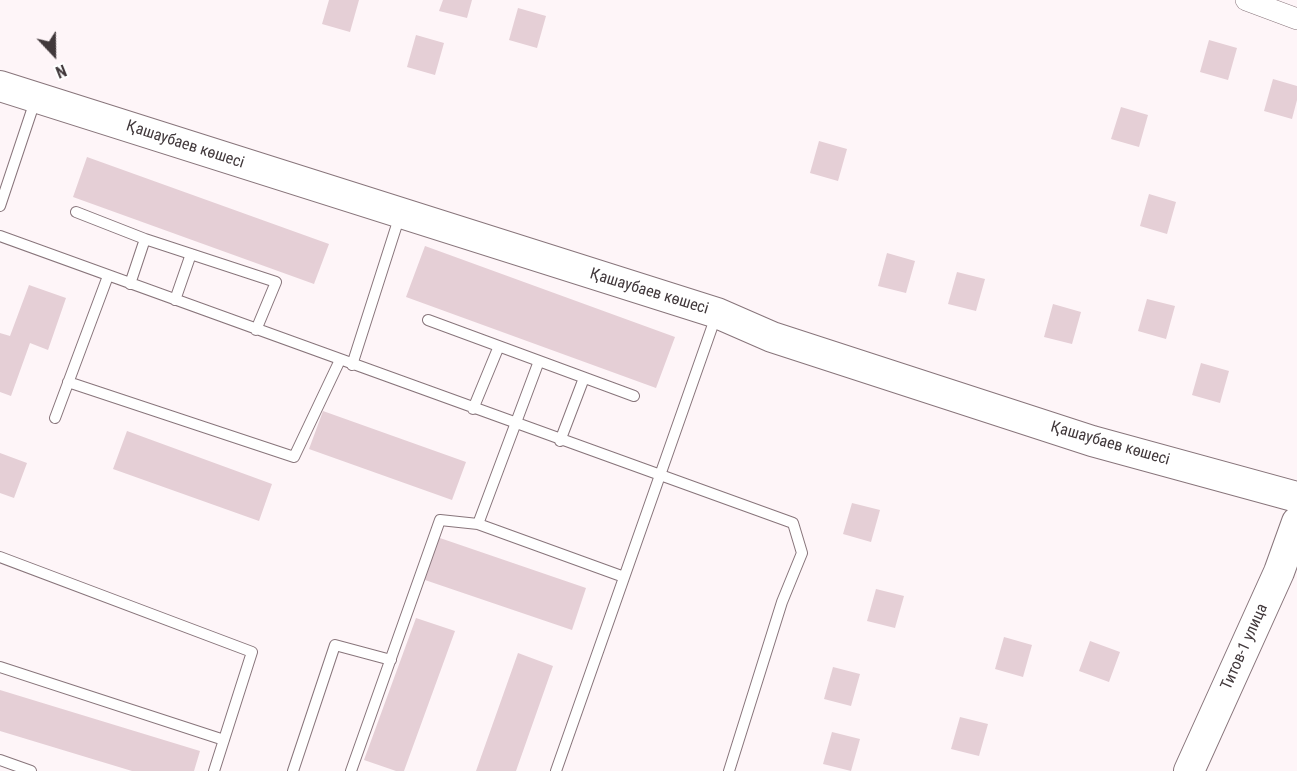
<!DOCTYPE html>
<meta charset="utf-8">
<style>
body{margin:0}
#map{position:relative;width:1297px;height:771px;overflow:hidden;background:#fef5f8;font-family:"Roboto Condensed",sans-serif}
canvas{display:block}
.north{position:absolute;left:24px;top:24px;width:60px;height:60px;-webkit-text-stroke:4px #fff;paint-order:stroke;rotate:158deg;font-size:16px;font-weight:700;line-height:24px;text-align:center;color:#41383b}
.north::after{content:'';display:block;margin:auto;width:21px;height:27px;background:#41383b;clip-path:polygon(50% 0,100% 100%,50% 72%,0 100%)}
</style>
<div id="map">
<canvas width="1297" height="771"></canvas>
<div class="north">N</div>
</div>
<script>
const g = document.querySelector('canvas').getContext('2d');
g.lineJoin = 'round';
function paint(path, color) {
  g.fillStyle = color;
  g.fill(path, 'evenodd');
}
function shape(rows) {
  const path = new Path2D();
  for (const r of rows) {
    path.moveTo(r[0], r[1]);
    for (let i = 2; i < r.length; i += 2) path.lineTo(r[i], r[i + 1]);
  }
  return path;
}
function stroke(path, color, width, dash) {
  g.strokeStyle = color;
  g.lineWidth = width;
  g.lineCap = dash ? 'butt' : 'round';
  g.setLineDash(dash || []);
  g.stroke(path);
}
function label(font, color, halo, rows, align = 'center') {
  g.font = font + ' "Roboto Condensed",sans-serif';
  g.lineWidth = 5;
  g.setLineDash([]);
  g.textBaseline = 'middle';
  g.strokeStyle = halo;
  g.fillStyle = color;
  for (const [text, x, y, turn = 0] of rows) {
    g.save();
    g.translate(x, y);
    g.rotate((+turn || 0) * Math.PI / 180);
    g.textAlign = isNaN(turn) ? turn : align;
    if (halo) g.strokeText(text, 0, 0);
    g.fillText(text, 0, 0);
    g.restore();
  }
}
paint(shape([
 [329,0,359,0,350,32,322,24],
 [443,0,472,0,467,18,439,11],
 [518,8,546,16,537,48,509,40],
 [416,35,444,43,435,75,407,67],
 [1209,40,1237,48,1228,80,1200,72],
 [1273,79,1297,86,1297,100,1292,119,1264,111],
 [1121,107,1148,115,1139,147,1111,139],
 [819,141,847,149,838,181,810,173],
 [87,157,329,244,314,284,73,197],
 [1149,194,1176,202,1167,234,1140,226],
 [425,246,675,337,656,388,406,297],
 [887,253,915,261,906,293,878,286],
 [957,272,985,279,976,311,948,304],
 [29,285,66,298,48,350,30,343,11,396,0,392,0,333,10,336],
 [1147,299,1175,306,1166,339,1138,331],
 [1053,304,1081,312,1072,344,1044,337],
 [1201,363,1229,371,1220,403,1192,395],
 [323,411,466,462,452,500,309,449],
 [127,431,272,484,259,521,113,469],
 [0,453,27,463,14,498,0,493],
 [852,503,880,510,871,542,843,534],
 [437,537,586,588,572,630,422,579],
 [876,589,904,596,895,628,867,621],
 [416,618,455,631,404,771,396,771,364,760],
 [1004,637,1032,645,1023,677,995,669],
 [1090,641,1120,652,1109,682,1079,671],
 [518,653,553,666,516,771,476,771],
 [833,667,860,674,851,706,824,699],
 [0,690,200,751,194,771,132,771,0,731],
 [960,717,988,724,979,756,951,749],
 [832,732,860,739,851,771,823,764]
]), '#e5cfd6');
const lane = shape([
 [0,206,36,98],
 [76,212,145,239,276,282,256,330],
 [0,236,793,523,802,553,782,602,729,771],
 [130,284,145,239],
 [175,300,191,254],
 [428,320,634,396],
 [352,365,400,215],
 [68,382,294,457,340,360],
 [473,409,499,346],
 [55,418,108,276],
 [560,441,584,378],
 [478,524,624,577],
 [0,557,252,652,214,771],
 [0,667,224,740],
 [0,760,31,771],
 [293,771,335,645,391,660],
 [351,771,440,520,478,524,539,361],
 [556,771,716,316]
]);
const street = shape([
 [1246,0,1297,19]
]);
const secondary = shape([
 [0,86,717,313,772,337,1092,441,1297,497],
 [1189,771,1279,572,1297,522]
]);
stroke(lane, '#88757b', 12);
stroke(street, '#88757b', 22);
stroke(secondary, '#88757b', 32);
stroke(lane, '#fff', 10);
stroke(street, '#fff', 21);
stroke(secondary, '#fff', 30);
label('16px', '#41383b', '#fff', [
 ["Қашаубаев көшесі",185,145,18],
 ["Қашаубаев көшесі",649,292,17],
 ["Қашаубаев көшесі",1110,444,16],
 ["Титов-1 улица",1245,647,-66]
]);
</script>
